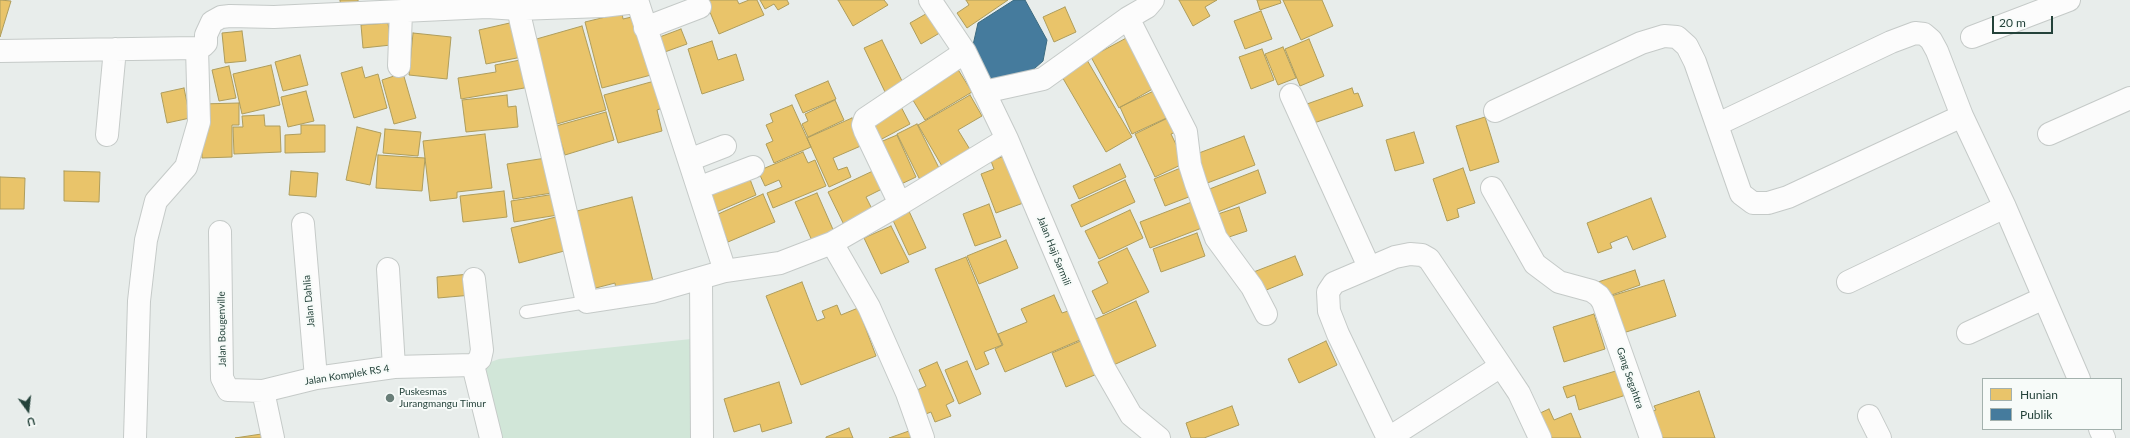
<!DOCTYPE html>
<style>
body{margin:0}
#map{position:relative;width:2130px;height:438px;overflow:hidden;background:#e8edeb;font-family:Lato,sans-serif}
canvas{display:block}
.legend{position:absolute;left:1982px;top:378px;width:140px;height:52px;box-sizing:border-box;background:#f7fbf9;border:1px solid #a3b1ad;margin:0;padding:5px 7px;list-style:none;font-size:12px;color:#24423a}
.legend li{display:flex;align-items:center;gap:8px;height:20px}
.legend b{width:20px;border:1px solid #a3b1ad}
.north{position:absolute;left:8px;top:390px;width:40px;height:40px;-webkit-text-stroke:3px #f7fbf9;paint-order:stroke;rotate:165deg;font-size:11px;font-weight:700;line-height:16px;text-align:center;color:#24423a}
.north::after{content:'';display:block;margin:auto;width:14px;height:18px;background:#24423a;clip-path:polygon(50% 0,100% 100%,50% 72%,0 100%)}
.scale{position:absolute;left:1992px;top:16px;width:61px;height:18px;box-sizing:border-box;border:2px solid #24423a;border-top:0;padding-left:5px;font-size:12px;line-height:14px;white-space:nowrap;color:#24423a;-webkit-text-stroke:3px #f7fbf9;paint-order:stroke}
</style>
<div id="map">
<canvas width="2130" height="438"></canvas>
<ul class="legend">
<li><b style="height:11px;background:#e9c46a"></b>Hunian</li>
<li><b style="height:11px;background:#457b9d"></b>Publik</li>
</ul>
<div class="north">U</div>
<div class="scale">20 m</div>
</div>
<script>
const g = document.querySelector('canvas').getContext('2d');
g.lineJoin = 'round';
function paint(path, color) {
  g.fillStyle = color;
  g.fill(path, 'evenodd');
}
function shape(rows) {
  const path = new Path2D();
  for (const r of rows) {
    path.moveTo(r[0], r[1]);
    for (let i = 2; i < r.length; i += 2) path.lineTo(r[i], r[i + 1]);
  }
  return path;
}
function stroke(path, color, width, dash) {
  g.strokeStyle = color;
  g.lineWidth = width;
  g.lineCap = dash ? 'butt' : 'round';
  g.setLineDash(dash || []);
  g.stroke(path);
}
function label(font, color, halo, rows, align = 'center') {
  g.font = font + ' Lato,sans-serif';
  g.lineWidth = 4;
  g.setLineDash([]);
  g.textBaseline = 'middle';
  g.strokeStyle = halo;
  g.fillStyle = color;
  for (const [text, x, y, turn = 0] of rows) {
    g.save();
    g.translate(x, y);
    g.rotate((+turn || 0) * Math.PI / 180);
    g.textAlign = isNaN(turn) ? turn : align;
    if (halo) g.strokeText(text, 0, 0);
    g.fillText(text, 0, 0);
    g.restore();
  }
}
paint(shape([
 [701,338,701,438,487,438,472,369,499,359]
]), '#d1e6d8');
const homes = shape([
 [0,0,11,1,0,37,0,0],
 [340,0,358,0,359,7,341,9,340,0],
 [705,0,737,0,739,4,749,0,757,0,764,15,719,34,705,0],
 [760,0,787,0,789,4,778,10,774,4,765,9,760,0],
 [838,0,884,0,888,5,853,26,838,0],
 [966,0,1008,0,967,28,957,13,969,5,966,0],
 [1179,0,1217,0,1205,7,1210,16,1193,26,1179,0],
 [1257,0,1280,0,1281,3,1260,10,1257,0],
 [1283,0,1322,0,1333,26,1301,40,1283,0],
 [1065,7,1076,32,1054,42,1043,17,1065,7],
 [931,11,943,31,921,44,910,23,931,11],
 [1261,11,1272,39,1245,49,1234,21,1261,11],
 [622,13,623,19,636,16,651,75,602,88,585,22,622,13],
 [514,22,522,57,486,64,479,30,514,22],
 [388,23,391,45,363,48,361,25,388,23],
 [582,26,606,110,557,124,533,40,582,26],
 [681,29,687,44,662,53,657,38,681,29],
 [242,31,246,61,225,63,222,33,242,31],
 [413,33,451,37,447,79,409,75,413,33],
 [1130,36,1158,86,1119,108,1091,57,1130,36],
 [1309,39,1324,76,1300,86,1285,49,1309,39],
 [882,40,904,85,886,94,864,48,882,40],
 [712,41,718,60,736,54,744,80,702,94,688,49,712,41],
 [1283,47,1296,78,1278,85,1265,54,1283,47],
 [1262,49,1274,80,1251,89,1239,57,1262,49],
 [300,55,308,85,283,91,275,62,300,55],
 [525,59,530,87,461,99,458,78,496,72,495,65,525,59],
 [1087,60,1132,137,1106,152,1061,75,1087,60],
 [954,63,972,92,925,120,908,92,954,63],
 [271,65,280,105,242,114,233,74,271,65],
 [229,66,236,98,219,101,212,70,229,66],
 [362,67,365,78,378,74,387,108,354,118,341,73,362,67],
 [403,73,416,118,394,124,382,80,403,73],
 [658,80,665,107,657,110,662,131,618,143,604,95,658,80],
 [828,81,836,99,803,113,795,95,828,81],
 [184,88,190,118,167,123,161,93,184,88],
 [1160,88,1173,115,1132,134,1120,107,1160,88],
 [1352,88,1354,94,1358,93,1363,106,1314,123,1307,104,1352,88],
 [306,91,314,121,288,127,281,97,306,91],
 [507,95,508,107,516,106,518,127,466,132,462,100,507,95],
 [970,95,982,116,958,130,974,156,946,173,918,125,970,95],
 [835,100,844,120,808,137,802,124,808,121,805,114,835,100],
 [898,101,910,124,880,140,868,117,898,101],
 [239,103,239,125,232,125,232,157,202,158,201,104,239,103],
 [792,105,811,147,774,163,766,144,773,141,766,125,773,122,770,114,792,105],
 [606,112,614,140,565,155,556,126,606,112],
 [264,115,265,126,280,126,281,152,234,154,233,127,243,127,242,116,264,115],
 [1174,115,1181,130,1171,134,1185,163,1155,177,1135,134,1174,115],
 [1485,117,1499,162,1470,171,1456,126,1485,117],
 [852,118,863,145,833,158,838,170,847,167,851,177,829,187,807,138,852,118],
 [917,124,941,172,921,182,897,134,917,124],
 [301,125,325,125,325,152,285,153,285,135,301,134,301,125],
 [357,127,381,133,370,185,346,180,357,127],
 [385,129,421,132,418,156,383,153,385,129],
 [1414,132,1424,163,1395,171,1386,140,1414,132],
 [485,134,492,188,457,192,457,198,430,201,423,141,485,134],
 [897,135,916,177,897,186,878,143,897,135],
 [1244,136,1255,165,1202,185,1191,156,1244,136],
 [803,152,808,163,815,160,826,186,773,208,767,193,782,187,779,180,765,186,758,171,803,152],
 [378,155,425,158,422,191,376,188,378,155],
 [1007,155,1026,202,996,213,981,174,994,169,991,161,1007,155],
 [546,158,552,193,513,199,507,164,546,158],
 [1120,164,1126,177,1079,199,1073,186,1120,164],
 [1183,167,1194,195,1165,206,1154,179,1183,167],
 [1463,168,1475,203,1457,209,1459,217,1447,221,1433,179,1463,168],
 [875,170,884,188,866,197,876,217,847,231,828,192,875,170],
 [1258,170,1266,193,1210,215,1202,192,1258,170],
 [64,171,100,172,99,202,64,201,64,171],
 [291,171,318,173,316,197,289,195,291,171],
 [748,174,756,195,714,213,705,192,748,174],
 [0,177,25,178,24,209,0,209,0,177],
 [1125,180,1135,202,1081,227,1071,205,1125,180],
 [504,191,507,217,463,222,460,196,504,191],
 [817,193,835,234,813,243,795,202,817,193],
 [555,194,558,215,514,222,511,201,555,194],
 [763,194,775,222,728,242,716,215,763,194],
 [632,197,653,281,616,290,615,283,592,289,573,212,632,197],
 [1651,198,1666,237,1633,250,1627,236,1610,243,1612,248,1598,253,1587,223,1651,198],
 [1197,200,1207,226,1150,248,1140,222,1197,200],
 [989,204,1001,237,975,246,963,214,989,204],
 [1239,207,1247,231,1223,239,1215,215,1239,207],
 [908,209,926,248,909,255,891,216,908,209],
 [1130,210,1143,238,1099,259,1085,231,1130,210],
 [560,216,568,250,519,263,511,228,560,216],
 [891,226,909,262,881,274,864,238,891,226],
 [1197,233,1205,256,1161,272,1153,249,1197,233],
 [1006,240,1018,268,979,284,967,256,1006,240],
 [1127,248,1149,292,1103,314,1092,291,1108,283,1098,262,1127,248],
 [1295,256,1303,275,1259,293,1251,273,1295,256],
 [966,257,1002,345,984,352,989,364,976,370,935,269,966,257],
 [1635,270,1640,285,1603,298,1598,282,1635,270],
 [470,274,472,295,438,298,437,277,470,274],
 [1664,280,1676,316,1620,334,1608,297,1664,280],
 [802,282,817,321,825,318,822,311,837,305,841,315,858,308,876,356,801,385,766,296,802,282],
 [1054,295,1062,313,1068,311,1080,340,1005,372,995,349,1003,345,998,334,1027,322,1021,309,1054,295],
 [1136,301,1156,346,1109,367,1089,322,1136,301],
 [1594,314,1605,349,1564,362,1553,327,1594,314],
 [1083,340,1097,374,1066,387,1052,353,1083,340],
 [1326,341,1337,365,1299,383,1288,359,1326,341],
 [967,361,981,394,959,404,945,370,967,361],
 [937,362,954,401,946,405,951,416,935,422,931,412,918,417,908,394,926,386,919,370,937,362],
 [1619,370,1626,395,1579,410,1575,395,1567,398,1563,387,1619,370],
 [779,382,792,423,762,432,760,424,734,432,724,399,779,382],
 [1699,391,1715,438,1657,438,1648,412,1656,410,1654,406,1699,391],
 [1232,406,1239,425,1204,438,1191,438,1186,423,1232,406],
 [1549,409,1554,420,1571,413,1581,438,1549,438,1538,414,1549,409],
 [849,428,853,438,826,438,826,437,849,428],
 [909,431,911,438,889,438,909,431],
 [268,433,269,438,235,438,268,433]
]);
paint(homes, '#e9c46a');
stroke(homes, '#ae9d5c', 1);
const public = shape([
 [1014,0,1025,0,1047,40,1043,61,1019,82,989,88,971,54,978,23,1014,0]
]);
paint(public, '#457b9d');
stroke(public, '#3b6a7f', 1);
const lane = shape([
 [526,312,587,302]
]);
const street = shape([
 [930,0,965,52,1007,139,1104,368,1131,415,1159,438],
 [518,9,587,302,652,292,725,271,637,0],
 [1128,18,1186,132,1190,165,1196,184,1216,238,1252,287,1266,314],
 [645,28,700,7],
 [1972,37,2069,0],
 [0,51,197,48,203,46,206,43,206,35,212,22,221,17,230,16,274,17,487,7,518,9,603,6,636,2],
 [399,66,401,12],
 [984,92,1043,79,1128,18,1147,7,1153,0],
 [1291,95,1369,267],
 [1495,111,1641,43,1664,36,1677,37,1687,46,1695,62,1741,194,1753,203,1768,203,1788,197,1962,116],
 [1718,124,1891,42,1915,33,1924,34,1931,40,1937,51,1962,116,2005,207,2079,379],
 [2049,134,2130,98],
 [107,135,115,49],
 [689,160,725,146],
 [698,188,753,167],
 [1492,188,1535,264,1559,282,1592,291,1599,296,1603,302,1651,438],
 [900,204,865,131,863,125,865,119,965,52],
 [303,224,316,378],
 [220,232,222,378,228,390,263,391],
 [832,243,869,307,907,393,923,438],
 [388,269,394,367],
 [725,271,780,263,832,243,900,204,1007,139],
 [701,279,702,438],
 [1848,282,2005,207],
 [1968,333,2044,298],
 [473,365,480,359,482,350,474,279],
 [1501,366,1395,434,1385,432,1338,334,1329,311,1328,292,1334,283,1395,257,1410,254,1422,255,1429,259,1501,366,1519,393,1540,438],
 [1869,416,1880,438],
 [2100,429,2104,438],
 [135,438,139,301,146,240,156,201,186,167,199,122,197,48],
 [273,438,263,391,316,378,394,367,473,365,491,438]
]);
stroke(lane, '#c5cac8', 14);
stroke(street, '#c5cac8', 24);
stroke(lane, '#fcfcfc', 12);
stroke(street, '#fcfcfc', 22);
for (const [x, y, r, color] of [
 [390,398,5,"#697e78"]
]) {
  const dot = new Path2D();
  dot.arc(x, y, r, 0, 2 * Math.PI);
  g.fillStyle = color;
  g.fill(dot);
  stroke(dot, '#f7fbf9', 1.5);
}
label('10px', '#24423a', '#f7fbf9', [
 ["Jalan Haji Sarmili",1054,251,68],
 ["Jalan Dahlia",309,301,-95],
 ["Jalan Bougenville",222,329,-91],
 ["Jalan Komplek RS 4",347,375,-9],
 ["Gang Segahtra",1630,378,71]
]);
label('10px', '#24423a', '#f7fbf9', [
 ["Puskesmas",399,392],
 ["Jurangmangu Timur",399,404]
], 'left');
</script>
